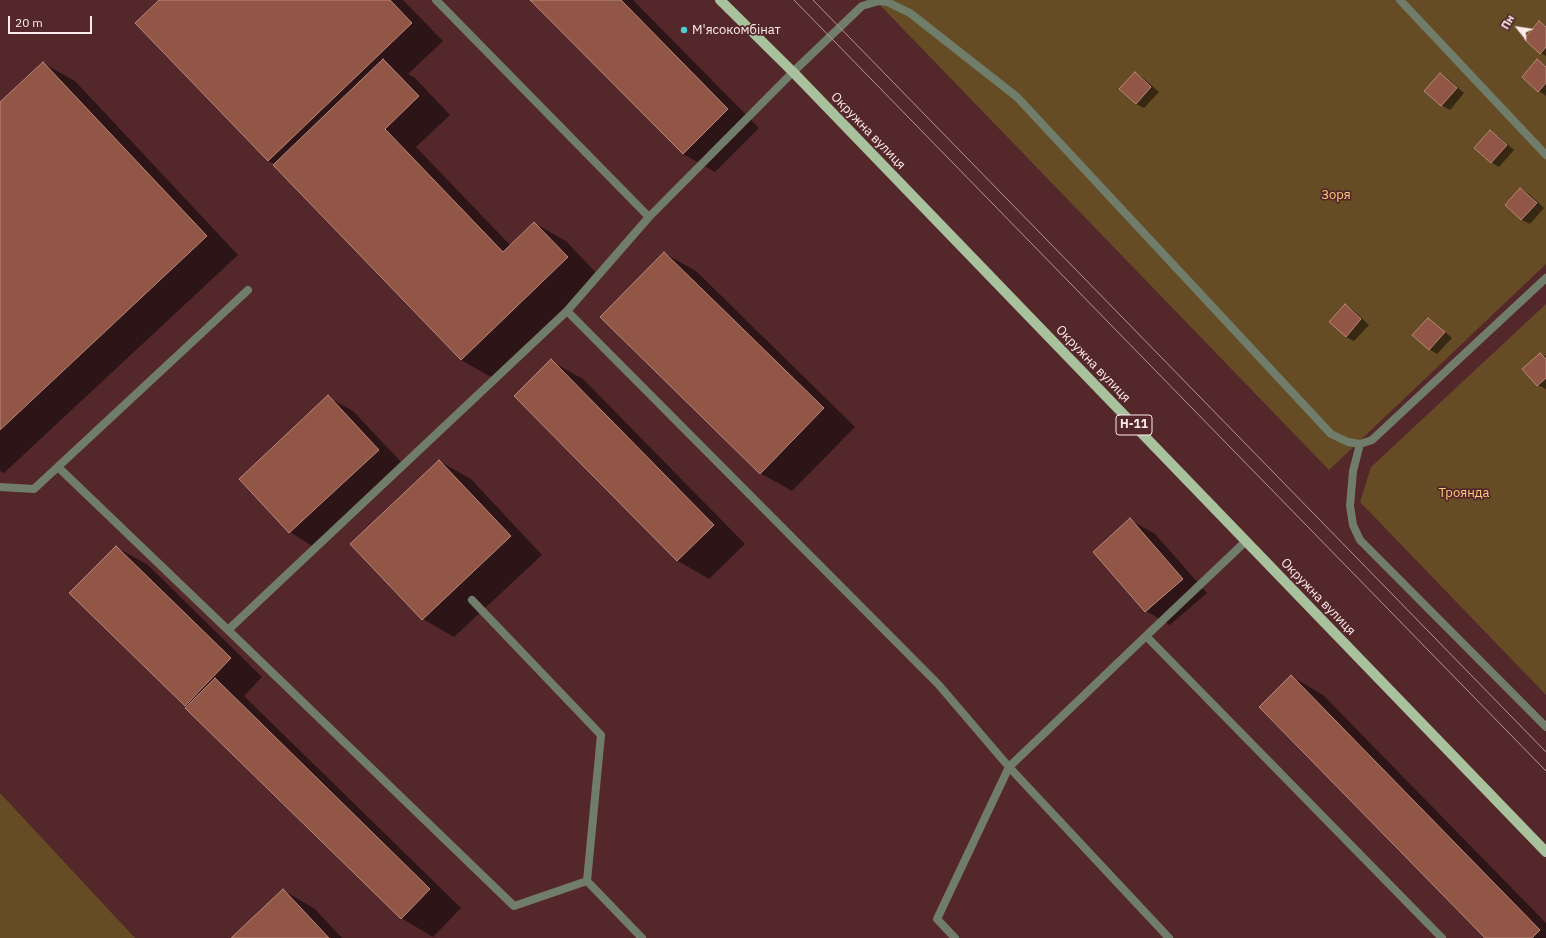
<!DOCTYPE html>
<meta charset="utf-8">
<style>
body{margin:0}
#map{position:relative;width:1546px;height:938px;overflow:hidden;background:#54272b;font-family:"IBM Plex Sans",sans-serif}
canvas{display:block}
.north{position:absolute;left:1498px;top:8px;width:40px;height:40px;-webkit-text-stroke:3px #54272b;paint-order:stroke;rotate:300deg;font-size:11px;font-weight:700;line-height:16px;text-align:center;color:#feecec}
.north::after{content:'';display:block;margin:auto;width:14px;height:18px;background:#feecec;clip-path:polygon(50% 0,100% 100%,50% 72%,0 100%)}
.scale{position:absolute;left:8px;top:16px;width:84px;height:18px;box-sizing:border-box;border:2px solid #feecec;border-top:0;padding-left:5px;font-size:12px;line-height:14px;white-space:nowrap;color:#feecec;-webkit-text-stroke:3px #54272b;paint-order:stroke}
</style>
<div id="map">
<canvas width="1546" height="938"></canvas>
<div class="north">Пн</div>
<div class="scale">20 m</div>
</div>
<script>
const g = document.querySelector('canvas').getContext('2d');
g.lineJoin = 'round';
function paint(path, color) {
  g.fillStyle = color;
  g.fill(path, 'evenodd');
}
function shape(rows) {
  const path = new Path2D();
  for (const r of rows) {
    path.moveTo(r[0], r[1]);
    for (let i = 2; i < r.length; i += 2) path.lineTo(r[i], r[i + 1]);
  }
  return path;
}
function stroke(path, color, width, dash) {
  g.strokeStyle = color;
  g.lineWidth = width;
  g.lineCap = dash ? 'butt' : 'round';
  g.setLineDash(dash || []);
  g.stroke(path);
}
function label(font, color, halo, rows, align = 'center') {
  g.font = font + ' "IBM Plex Sans",sans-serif';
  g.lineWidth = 3.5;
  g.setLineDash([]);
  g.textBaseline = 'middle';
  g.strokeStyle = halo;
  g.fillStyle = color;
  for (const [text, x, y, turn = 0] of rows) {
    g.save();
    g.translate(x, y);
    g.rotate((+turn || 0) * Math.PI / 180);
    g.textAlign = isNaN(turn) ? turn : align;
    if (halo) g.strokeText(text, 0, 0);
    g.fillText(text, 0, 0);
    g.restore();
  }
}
paint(shape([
 [875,0,1546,0,1546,264,1329,470],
 [1546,304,1546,695,1360,502,1371,467],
 [0,793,135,938,0,938]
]), '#654c25');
paint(shape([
 [161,0,403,0,443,41,408,74,415,78,450,115,416,147,511,246,534,223,566,241,599,276,493,378,461,360,275,164,268,161],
 [532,0,633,0,759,128,715,172,683,154],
 [1539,22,1546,26,1546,56,1541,53],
 [1537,61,1546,66,1546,96,1539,91,1523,77],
 [43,63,75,81,238,255,4,473,0,471,0,103],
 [1135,73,1143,78,1159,92,1144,108,1136,104],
 [1440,74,1448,79,1464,93,1450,110,1441,105],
 [1490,132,1498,136,1514,150,1499,167,1491,162],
 [1521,189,1529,194,1544,208,1530,224,1522,220,1506,205],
 [664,253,696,271,855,427,792,491,760,473],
 [1345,306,1353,310,1369,325,1354,341,1346,337],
 [1428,319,1436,324,1452,338,1437,354,1429,349],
 [1540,354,1546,357,1546,389,1538,385],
 [551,361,583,379,745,544,709,579,678,561,515,396],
 [328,397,353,411,403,464,314,547,290,532,240,479],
 [439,461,471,479,542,555,454,637,423,619],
 [1130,520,1155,534,1207,593,1170,625,1146,611],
 [116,547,148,565,262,677,244,696,461,908,433,937,401,918,185,705],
 [1291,676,1323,695,1546,923,1546,938,1486,938],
 [283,890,315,909,342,938,232,938]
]), '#0007');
const building = shape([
 [159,0,390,0,412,23,268,161,135,23,159,0],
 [530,0,621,0,728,109,683,154,530,0],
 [1539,21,1546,27,1546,47,1540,54,1524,39,1539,21],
 [383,59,419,96,385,129,503,252,534,222,568,257,461,360,273,165,383,59],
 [1537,59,1546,67,1546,83,1538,92,1522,77,1537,59],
 [43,62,207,236,0,430,0,102,43,62],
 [1135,72,1151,87,1136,104,1119,89,1135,72],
 [1440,73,1457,88,1441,106,1424,91,1440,73],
 [1490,130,1507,145,1491,163,1474,148,1490,130],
 [1520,188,1537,203,1521,220,1505,205,1520,188],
 [664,252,824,408,760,474,600,317,664,252],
 [1345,304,1361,319,1346,337,1329,322,1345,304],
 [1428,318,1445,332,1429,350,1412,335,1428,318],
 [1540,353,1546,359,1546,378,1537,386,1522,369,1540,353],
 [551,359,714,525,677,561,514,396,551,359],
 [328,395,379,450,289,533,239,479,328,395],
 [439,460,511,536,422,620,350,544,439,460],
 [1130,518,1183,579,1145,612,1093,552,1130,518],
 [116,546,231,658,185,706,69,593,116,546],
 [1291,675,1540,930,1532,938,1485,938,1259,707,1291,675],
 [215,678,430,889,401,919,185,708,215,678],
 [283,889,329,938,231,938,283,889]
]);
paint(building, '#915646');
stroke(building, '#ba8779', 1);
stroke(shape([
 [436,0,649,217],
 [1400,0,1546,155],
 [793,72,649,217,567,311,938,684,1009,767,1169,938],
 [567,311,228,630,514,906,587,881],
 [1360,444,1353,471,1350,506,1353,525,1360,540,1546,727],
 [58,467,228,630],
 [0,487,34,489,248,290],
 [472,600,601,735,587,881,642,938],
 [1146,636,1246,541],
 [955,938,937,919,1009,767,1146,636,1442,938]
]), '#717d6b', 8);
stroke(shape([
 [793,72,862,6,879,1,887,2,910,13,1017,97,1331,434,1348,442,1360,444,1372,440,1546,278]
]), '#717d6b', 8);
stroke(shape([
 [720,0,793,72,1546,852]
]), '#a9c29e', 10);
stroke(shape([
 [794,0,1546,771],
 [813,0,1546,752]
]), '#b49698', 1);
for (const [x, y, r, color] of [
 [684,30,4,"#52cdce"]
]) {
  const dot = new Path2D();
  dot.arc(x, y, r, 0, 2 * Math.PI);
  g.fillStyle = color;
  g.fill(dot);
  stroke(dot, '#54272b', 1.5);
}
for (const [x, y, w] of [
 [1134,425,36]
]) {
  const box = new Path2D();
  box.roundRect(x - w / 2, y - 10, w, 20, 3);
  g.fillStyle = '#54272b';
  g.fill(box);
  stroke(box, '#feecec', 1);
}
label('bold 12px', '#feecec', null, [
 ["Н-11",1134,425]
]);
label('13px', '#feecec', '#54272b', [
 ["М'ясокомбінат",692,30]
], 'left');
label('13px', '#feecec', '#54272b', [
 ["Окружна вулиця",868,131,46],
 ["Окружна вулиця",1093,364,46],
 ["Окружна вулиця",1318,597,46]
]);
label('13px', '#fec97b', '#54272b', [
 ["Зоря",1336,195],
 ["Троянда",1464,493]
]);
</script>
